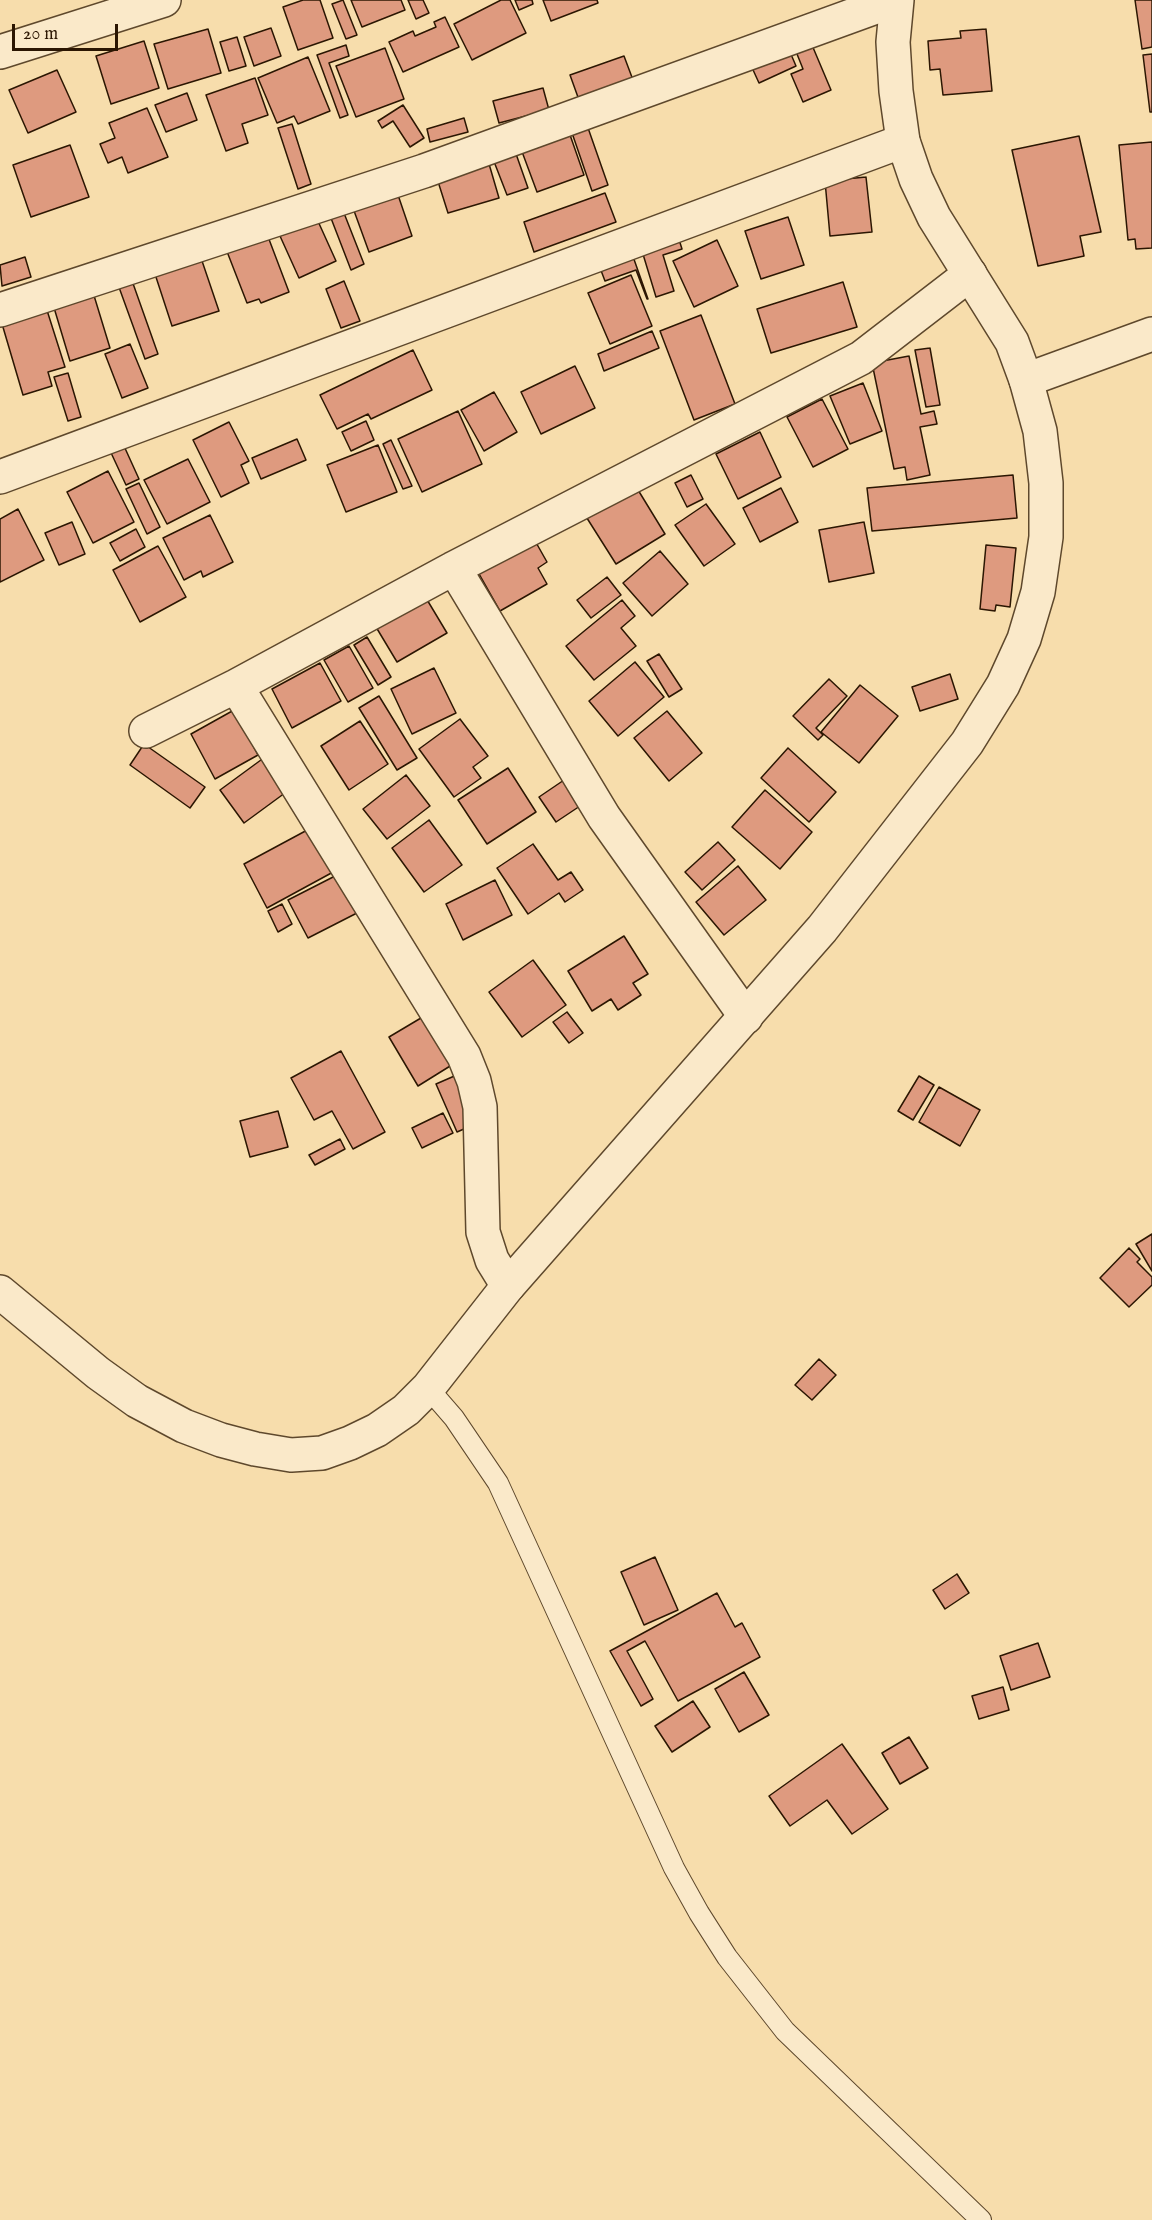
<!DOCTYPE html>
<style>
body{margin:0}
#map{position:relative;width:1152px;height:2220px;overflow:hidden;background:#f7ddac;font-family:"IM FELL English",serif}
canvas{display:block}
.scale{position:absolute;left:12px;top:24px;width:106px;height:27px;box-sizing:border-box;border:3px solid #2b1602;border-top:0;padding-left:8px;font-size:18px;line-height:21px;white-space:nowrap;color:#2b1602;-webkit-text-stroke:4px #fae9c9;paint-order:stroke}
</style>
<div id="map">
<canvas width="1152" height="2220"></canvas>
<div class="scale">20 m</div>
</div>
<script>
const g = document.querySelector('canvas').getContext('2d');
g.lineJoin = 'round';
function paint(path, color) {
  g.fillStyle = color;
  g.fill(path, 'evenodd');
}
function shape(rows) {
  const path = new Path2D();
  for (const r of rows) {
    path.moveTo(r[0], r[1]);
    for (let i = 2; i < r.length; i += 2) path.lineTo(r[i], r[i + 1]);
  }
  return path;
}
function stroke(path, color, width, dash) {
  g.strokeStyle = color;
  g.lineWidth = width;
  g.lineCap = dash ? 'butt' : 'round';
  g.setLineDash(dash || []);
  g.stroke(path);
}
const building = shape([
 [303,0,320,0,333,38,298,50,283,7,303,0],
 [343,0,357,35,346,39,332,4,343,0],
 [351,0,401,0,405,10,362,27,351,0],
 [408,0,423,0,429,13,416,19,408,0],
 [501,0,510,0,526,33,472,60,454,24,501,0],
 [515,0,532,0,533,4,519,10,515,0],
 [543,0,597,0,598,3,551,21,543,0],
 [1135,0,1152,0,1152,47,1142,49,1135,0],
 [445,17,459,47,403,72,389,42,413,31,415,36,436,27,434,22,445,17],
 [271,28,281,56,254,66,244,37,271,28],
 [208,29,221,73,168,89,154,44,208,29],
 [986,29,992,91,943,95,940,69,930,70,928,41,961,38,960,31,986,29],
 [237,37,246,66,229,71,220,42,237,37],
 [809,38,831,90,803,102,791,74,803,69,793,44,809,38],
 [144,41,159,88,111,104,96,56,144,41],
 [346,45,349,56,329,63,348,115,340,118,317,55,346,45],
 [787,45,796,66,759,83,749,61,787,45],
 [385,48,404,99,356,117,336,66,385,48],
 [1152,54,1152,112,1150,112,1143,55,1152,54],
 [624,56,633,80,579,100,570,75,624,56],
 [308,57,330,111,298,124,294,116,277,123,258,78,308,57],
 [57,70,76,112,28,133,9,90,57,70],
 [255,78,268,115,242,124,248,143,226,151,206,95,255,78],
 [543,88,549,110,499,123,493,101,543,88],
 [187,93,197,120,166,132,155,105,187,93],
 [403,105,424,138,410,147,393,121,382,128,378,121,403,105],
 [147,108,168,157,128,173,122,157,108,163,100,144,115,138,109,123,147,108],
 [464,118,468,132,430,142,427,129,464,118],
 [292,124,311,184,298,189,278,128,292,124],
 [587,125,608,185,592,191,571,130,587,125],
 [569,132,584,175,537,192,521,149,569,132],
 [1079,136,1101,232,1080,236,1084,256,1038,266,1012,150,1079,136],
 [1152,142,1152,248,1136,249,1135,239,1128,240,1119,145,1152,142],
 [70,145,89,197,31,217,13,165,70,145],
 [515,151,528,188,507,195,493,159,515,151],
 [487,157,499,198,448,213,435,172,487,157],
 [866,177,872,232,830,236,825,181,866,177],
 [397,192,412,236,369,252,353,208,397,192],
 [605,193,616,222,534,252,524,222,605,193],
 [342,208,364,264,351,270,329,213,342,208],
 [788,217,804,265,761,279,745,231,788,217],
 [317,219,336,261,299,278,280,236,317,219],
 [676,230,682,249,663,255,674,291,656,297,639,241,676,230],
 [267,234,289,292,261,303,259,299,247,303,226,249,267,234],
 [717,240,738,286,694,307,673,261,717,240],
 [630,248,648,299,647,299,636,270,605,281,597,260,630,248],
 [200,255,219,311,172,326,154,271,200,255],
 [25,257,31,277,2,286,0,265,25,257],
 [130,275,158,354,145,359,116,279,130,275],
 [631,275,652,326,610,344,588,293,631,275],
 [344,281,360,321,341,328,326,289,344,281],
 [843,282,857,327,771,353,757,309,843,282],
 [92,289,110,348,70,361,52,301,92,289],
 [45,304,65,367,48,372,52,386,23,395,0,317,45,304],
 [701,315,735,404,694,420,660,331,701,315],
 [652,331,659,348,604,371,598,354,652,331],
 [130,344,148,388,122,398,105,354,130,344],
 [930,348,940,405,926,407,915,350,930,348],
 [413,350,432,390,371,419,368,414,337,429,320,395,413,350],
 [909,356,921,414,934,411,937,424,920,427,930,475,907,480,905,467,894,469,872,363,909,356],
 [575,366,595,408,541,434,521,392,575,366],
 [68,373,81,417,68,421,54,377,68,373],
 [863,383,882,431,850,444,830,396,863,383],
 [494,392,517,432,484,451,461,410,494,392],
 [822,399,848,449,813,467,787,417,822,399],
 [458,411,482,464,422,492,398,439,458,411],
 [366,421,374,440,351,451,342,432,366,421],
 [229,422,249,461,241,465,249,483,221,497,193,440,229,422],
 [760,432,781,477,738,499,716,454,760,432],
 [119,435,139,479,126,485,106,442,119,435],
 [297,439,306,460,261,479,252,458,297,439],
 [391,440,412,486,403,489,383,444,391,440],
 [378,445,397,492,346,512,327,465,378,445],
 [188,459,210,502,167,524,144,480,188,459],
 [108,471,134,522,93,543,67,492,108,471],
 [691,475,703,499,687,507,675,483,691,475],
 [1013,475,1017,518,872,531,867,488,1013,475],
 [139,483,160,527,147,534,126,489,139,483],
 [635,485,665,534,616,564,585,515,635,485],
 [781,488,798,522,760,542,743,508,781,488],
 [706,504,735,544,704,566,675,525,706,504],
 [18,509,44,560,0,582,0,519,18,509],
 [210,515,233,562,203,577,201,571,184,580,163,538,210,515],
 [72,522,85,554,59,565,45,533,72,522],
 [864,522,874,573,829,582,819,530,864,522],
 [136,529,145,547,120,561,110,543,136,529],
 [534,539,547,562,538,568,547,584,500,611,478,572,534,539],
 [986,545,1016,548,1010,607,996,605,995,611,980,609,986,545],
 [158,546,186,597,140,622,113,570,158,546],
 [660,551,688,584,652,616,623,583,660,551],
 [607,577,621,595,591,618,577,600,607,577],
 [426,598,447,633,397,662,376,627,426,598],
 [622,600,635,616,621,628,636,646,594,680,566,646,622,600],
 [367,637,391,677,378,685,354,645,367,637],
 [349,646,373,688,348,702,324,660,349,646],
 [659,654,682,689,669,697,647,661,659,654],
 [635,662,664,697,618,736,589,701,635,662],
 [320,663,341,701,292,728,272,689,320,663],
 [434,668,456,713,412,734,391,689,434,668],
 [950,674,958,699,920,711,912,687,950,674],
 [829,679,847,696,816,728,823,735,818,740,793,716,829,679],
 [860,685,898,716,859,763,821,732,860,685],
 [379,696,417,758,397,770,359,708,379,696],
 [234,710,258,755,215,779,191,734,234,710],
 [667,711,702,753,669,781,634,738,667,711],
 [460,719,488,756,473,767,481,778,454,797,419,749,460,719],
 [360,721,388,764,349,790,321,746,360,721],
 [144,744,205,787,190,808,130,765,144,744],
 [788,748,836,792,809,822,761,778,788,748],
 [265,757,289,790,244,823,220,790,265,757],
 [508,768,536,812,487,844,458,800,508,768],
 [406,775,430,806,387,839,363,809,406,775],
 [567,778,583,804,556,822,539,797,567,778],
 [765,790,812,832,780,869,732,827,765,790],
 [429,820,462,865,424,892,392,848,429,820],
 [311,828,335,871,267,908,244,864,311,828],
 [718,842,735,860,702,890,685,872,718,842],
 [533,844,558,880,571,872,583,890,565,902,559,893,528,914,497,868,533,844],
 [738,866,766,900,724,935,696,902,738,866],
 [337,875,357,913,308,938,288,900,337,875],
 [495,880,512,915,463,940,446,904,495,880],
 [282,904,292,924,278,932,268,911,282,904],
 [624,936,648,974,633,983,641,995,618,1010,611,999,592,1011,568,971,624,936],
 [533,960,566,1005,522,1037,489,992,533,960],
 [567,1012,583,1033,569,1043,553,1022,567,1012],
 [426,1015,455,1063,418,1086,389,1037,426,1015],
 [341,1051,385,1132,353,1149,332,1111,314,1120,291,1078,341,1051],
 [459,1074,480,1122,457,1132,436,1084,459,1074],
 [919,1076,934,1085,913,1120,898,1111,919,1076],
 [939,1087,980,1110,960,1146,919,1122,939,1087],
 [278,1111,288,1147,250,1157,240,1121,278,1111],
 [443,1113,453,1133,422,1148,412,1128,443,1113],
 [340,1139,345,1149,315,1165,309,1155,340,1139],
 [1152,1234,1152,1271,1136,1244,1152,1234],
 [1129,1248,1140,1259,1137,1262,1152,1277,1152,1285,1129,1307,1100,1278,1129,1248],
 [819,1359,836,1375,812,1400,795,1385,819,1359],
 [655,1557,678,1610,644,1625,621,1572,655,1557],
 [957,1574,969,1593,945,1609,933,1590,957,1574],
 [717,1593,735,1627,742,1623,760,1657,678,1701,645,1641,627,1651,653,1699,641,1706,610,1651,717,1593],
 [1038,1643,1050,1677,1011,1690,1000,1656,1038,1643],
 [744,1672,769,1715,739,1732,715,1689,744,1672],
 [1003,1687,1009,1710,979,1719,972,1696,1003,1687],
 [693,1701,710,1727,672,1752,655,1726,693,1701],
 [909,1737,928,1768,900,1784,882,1753,909,1737],
 [842,1744,888,1809,852,1834,827,1800,790,1826,769,1796,842,1744]
]);
paint(building, '#de9a7f');
stroke(building, '#2b1602', 1.5);
const service = shape([
 [428,1388,454,1418,498,1483,674,1868,699,1913,727,1957,785,2031,981,2220]
]);
const minor = shape([
 [0,52,164,0],
 [0,310,424,171,895,0],
 [1026,380,1152,334],
 [0,477,903,141],
 [454,568,604,817,746,1017],
 [236,686,464,1056,474,1081,480,1107,483,1232,492,1260,508,1286],
 [146,731,236,686,454,568,861,358,970,274]
]);
const tertiary = shape([
 [0,1292,98,1373,137,1401,184,1426,221,1440,255,1449,291,1455,322,1453,350,1443,377,1430,406,1410,428,1388,508,1286,822,929,967,743,1003,685,1024,639,1038,592,1046,537,1046,483,1040,431,1026,380,1012,342,934,217,916,179,903,141,896,91,893,42,897,0]
]);
stroke(service, '#5e482c', 22);
stroke(minor, '#5e482c', 36);
stroke(tertiary, '#5e482c', 36);
stroke(service, '#fae9c9', 20);
stroke(minor, '#fae9c9', 33);
stroke(tertiary, '#fae9c9', 33);
</script>
